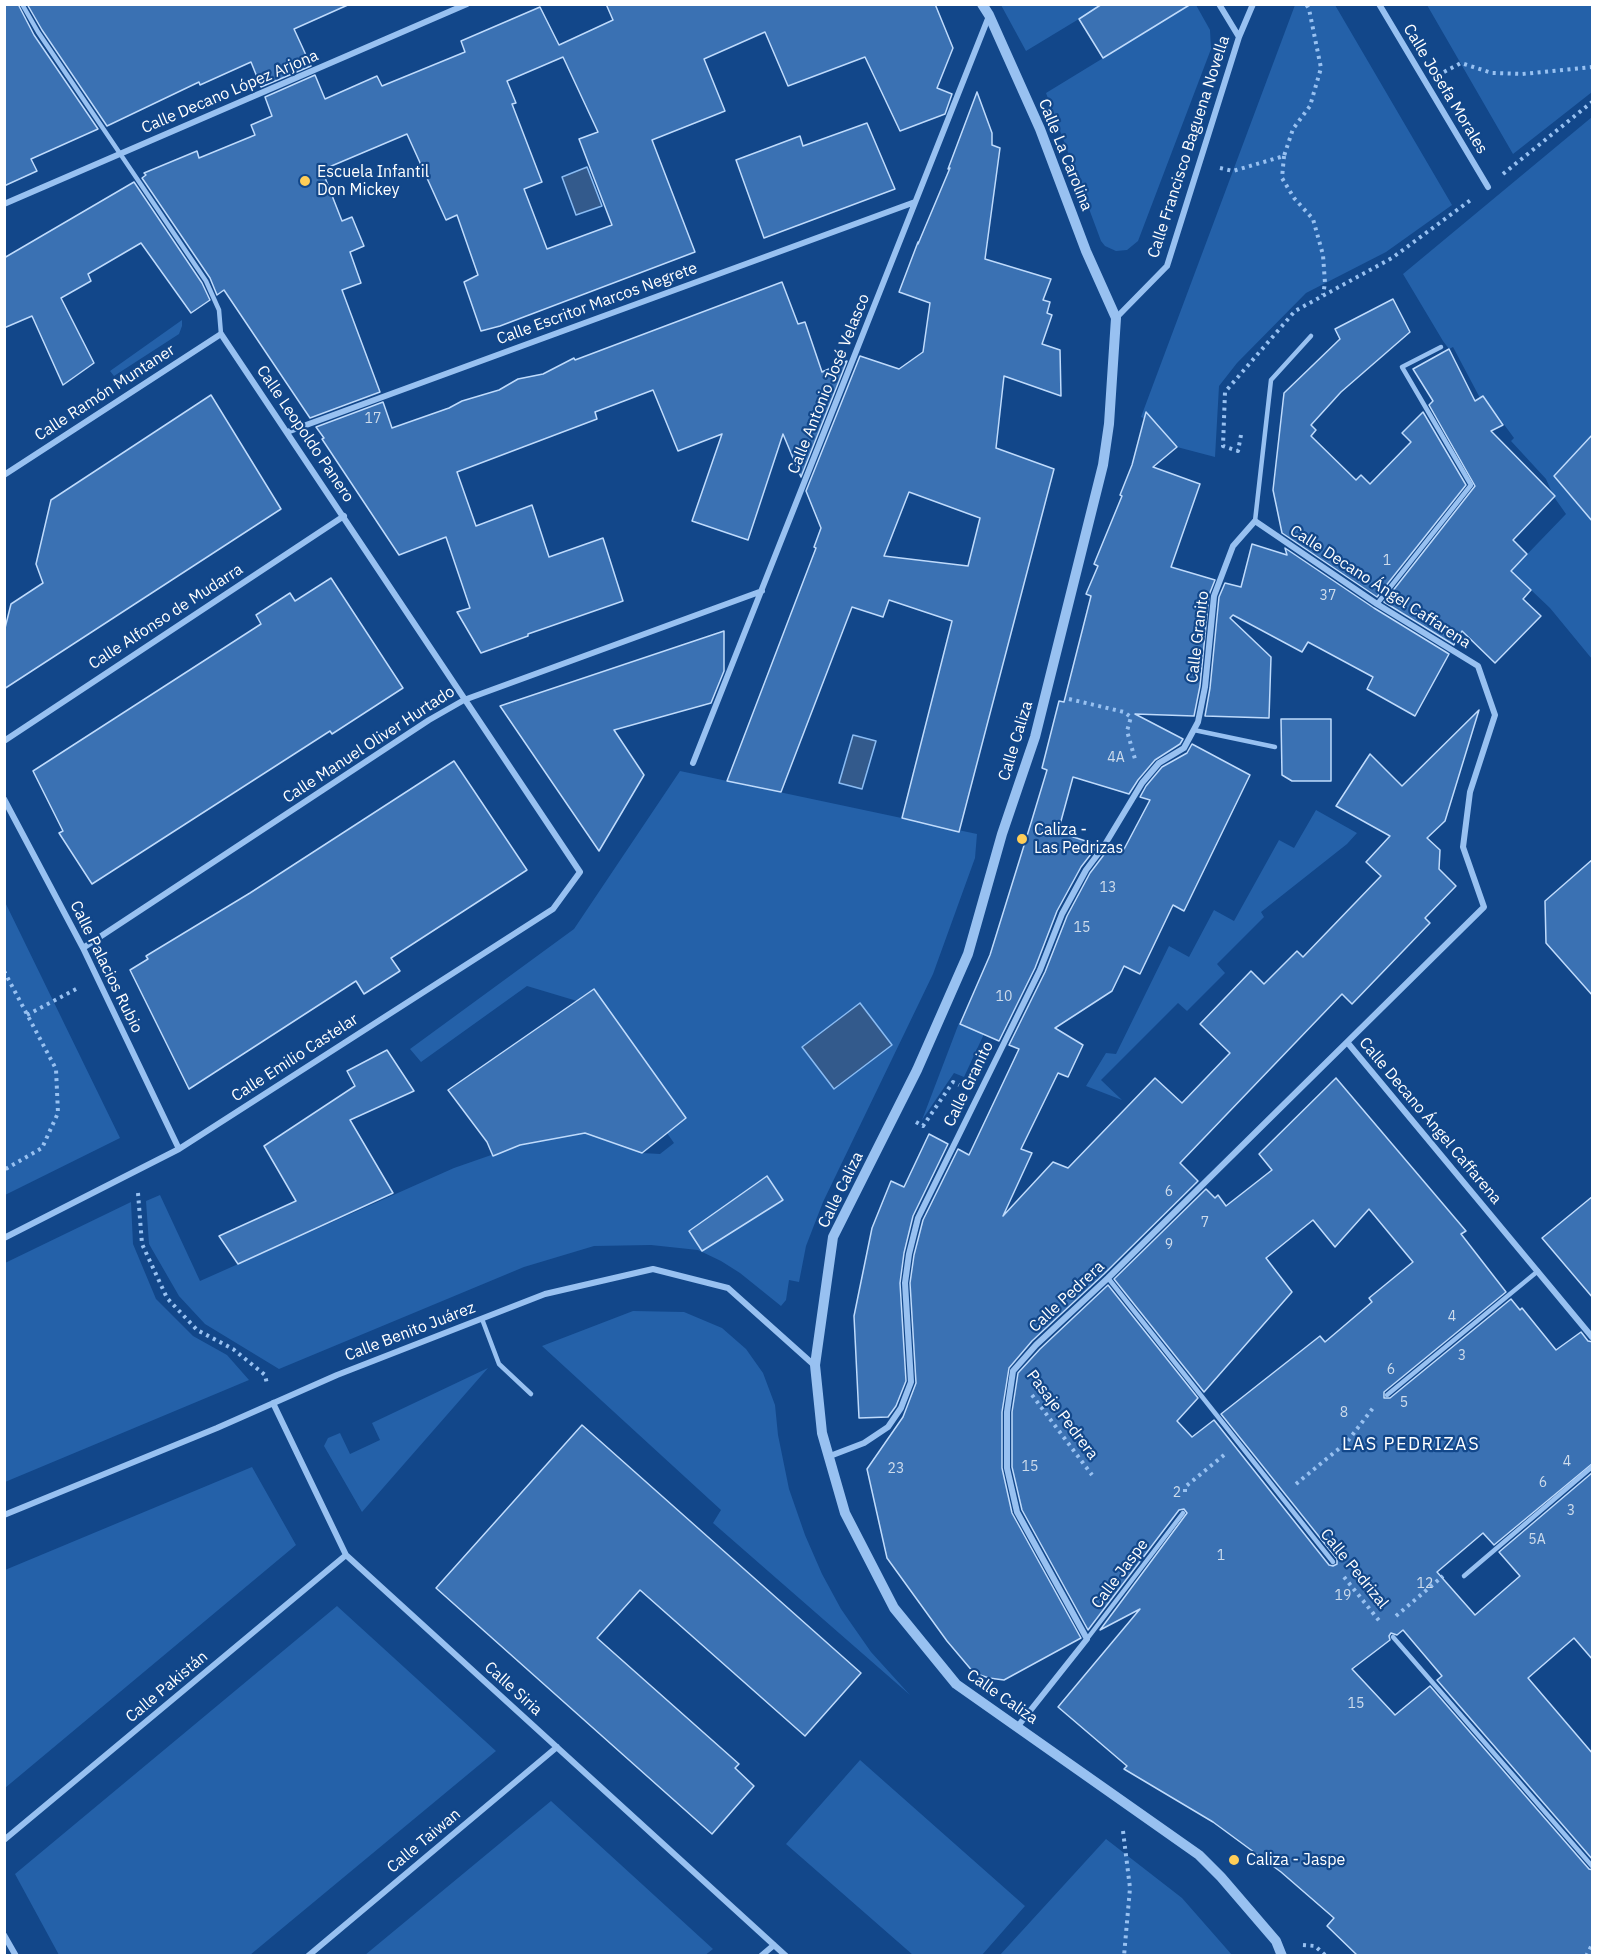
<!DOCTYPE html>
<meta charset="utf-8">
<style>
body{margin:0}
#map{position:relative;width:1597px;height:1960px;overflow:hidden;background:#12478a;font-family:"IBM Plex Sans",sans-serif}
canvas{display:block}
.frame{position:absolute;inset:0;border:6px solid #fff;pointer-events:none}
</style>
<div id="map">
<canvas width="1597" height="1960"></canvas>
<div class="frame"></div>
</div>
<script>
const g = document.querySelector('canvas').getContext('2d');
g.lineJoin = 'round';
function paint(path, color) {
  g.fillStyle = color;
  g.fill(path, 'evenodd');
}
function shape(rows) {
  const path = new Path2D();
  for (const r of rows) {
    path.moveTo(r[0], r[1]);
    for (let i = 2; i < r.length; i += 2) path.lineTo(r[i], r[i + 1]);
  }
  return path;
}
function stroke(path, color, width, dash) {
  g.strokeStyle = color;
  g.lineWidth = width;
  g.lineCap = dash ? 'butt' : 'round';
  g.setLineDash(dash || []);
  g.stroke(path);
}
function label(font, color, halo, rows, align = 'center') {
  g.font = font + ' "IBM Plex Sans",sans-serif';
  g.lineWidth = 4.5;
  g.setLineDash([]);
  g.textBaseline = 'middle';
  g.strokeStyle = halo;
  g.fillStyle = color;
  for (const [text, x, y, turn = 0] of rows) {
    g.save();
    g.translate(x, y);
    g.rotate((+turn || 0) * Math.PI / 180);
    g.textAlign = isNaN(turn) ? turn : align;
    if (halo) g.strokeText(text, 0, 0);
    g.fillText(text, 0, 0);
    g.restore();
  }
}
paint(shape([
 [1001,5,1102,5,1026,51],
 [1190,5,1196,5,1210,30,1211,49,1138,241,1127,250,1116,251,1105,246,1101,241,1046,93],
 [1295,5,1335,5,1452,205,1386,252,1306,293,1237,363,1219,386,1215,457,1177,447,1157,423,1141,417],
 [1427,5,1592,5,1592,92,1513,154],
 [1592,117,1592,434,1555,475,1586,514,1592,507,1592,659,1550,608,1511,571,1566,514,1554,497,1546,479,1511,441,1514,438,1483,396,1480,398,1453,347,1449,349,1443,341,1403,274],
 [182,320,182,326,179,334,114,376,110,371],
 [680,771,977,834,975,858,933,974,823,1202,806,1246,799,1282,789,1280,786,1300,781,1306,740,1273,721,1261,698,1250,651,1245,594,1246,524,1267,279,1369,205,1324,179,1296,149,1244,146,1201,160,1195,200,1281,454,1168,520,1145,590,1132,601,1139,642,1153,660,1154,674,1143,667,1133,686,1118,594,990,577,1001,527,986,421,1062,410,1049,574,929],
 [767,1176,783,1200,734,1200],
 [1316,810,1357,833,1347,844,1261,912,1264,917,1217,964,1225,973,1187,1011,1178,1003,1101,1080,1122,1100,1086,1086,1106,1053,1116,1054,1169,946,1189,957,1214,910,1234,921,1279,840,1294,848],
 [4,900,120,1138,5,1195,4,1195],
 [959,1023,984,1034,964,1077,954,1073,922,1120],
 [131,1202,133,1244,156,1299,193,1336,227,1355,249,1380,5,1482,5,1263],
 [633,1311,684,1312,722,1328,746,1349,763,1373,775,1405,778,1435,789,1489,805,1535,822,1574,841,1609,871,1652,910,1695,713,1523,721,1510,542,1346],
 [488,1368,362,1512,324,1446,328,1438,340,1433,350,1454,380,1440,372,1423],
 [252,1467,296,1545,5,1788,5,1570],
 [337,1606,496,1751,250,1955,59,1955,15,1874],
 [860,1760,1025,1906,982,1955,913,1955,786,1844],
 [551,1801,713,1949,704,1956,365,1955],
 [1106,1839,1182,1898,1232,1955,1000,1955]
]), '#2461a9');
const water = shape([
 [587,167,602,206,576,215,562,177,587,167],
 [853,735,876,741,862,789,839,783,853,735],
 [860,1003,892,1045,834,1089,802,1047,860,1003]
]);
paint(water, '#335a8c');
stroke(water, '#8abcf4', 1.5);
const building = shape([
 [4,4,18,4,34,35,98,129,31,159,37,171,4,186,4,4],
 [27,4,350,4,294,29,311,66,261,87,251,62,200,85,199,82,107,126,42,30,27,4],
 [606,4,935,4,953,48,937,88,952,94,945,114,900,131,865,57,788,86,765,32,704,59,725,111,652,140,695,252,500,326,481,331,464,282,478,275,457,215,446,220,407,134,322,170,342,221,352,217,364,246,350,252,361,283,342,290,380,392,310,418,224,290,217,295,210,278,142,178,146,175,144,173,197,151,199,158,255,135,251,125,272,116,265,97,315,75,325,99,377,76,382,86,465,52,461,41,540,7,559,45,613,20,606,4],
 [563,57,598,132,579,139,612,225,547,249,524,189,542,182,512,104,516,103,507,81,563,57],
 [1102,4,1191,4,1103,58,1079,19,1102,4],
 [977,92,992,133,992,145,1000,148,985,259,1051,279,1043,300,1050,302,1047,313,1052,315,1042,344,1060,350,1061,396,1004,376,996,448,1054,469,959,832,902,818,952,621,889,600,883,617,852,607,781,792,727,781,816,548,814,547,821,528,806,491,860,356,899,369,923,352,930,303,899,292,918,242,918,244,950,168,948,169,977,92],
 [909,492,980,518,968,566,884,556,909,492],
 [867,123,895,189,764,238,736,160,800,136,803,146,867,123],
 [134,182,202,283,210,300,191,313,141,243,88,274,91,281,61,298,94,363,63,385,32,316,4,328,4,258,134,182],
 [782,282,798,324,805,322,822,372,847,361,801,477,783,434,748,540,692,521,722,434,678,451,653,390,595,412,597,419,457,472,476,526,532,505,549,557,603,538,623,601,528,634,528,636,481,653,457,612,470,608,446,537,399,555,322,439,324,438,316,427,383,402,392,428,449,408,462,401,499,390,518,379,543,374,574,358,575,360,782,282],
 [1393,299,1410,332,1341,392,1311,425,1316,430,1311,436,1356,480,1361,475,1370,484,1411,442,1402,433,1423,412,1466,485,1377,597,1282,533,1273,490,1284,393,1340,339,1335,329,1393,299],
 [1449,349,1475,401,1483,396,1503,425,1491,431,1555,496,1513,540,1527,554,1511,571,1531,590,1523,599,1541,616,1495,663,1462,631,1454,645,1384,602,1475,486,1429,405,1433,401,1413,369,1449,349],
 [211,395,281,509,4,689,4,632,11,604,43,583,36,564,51,500,211,395],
 [1146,412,1177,447,1153,467,1200,484,1171,567,1215,580,1209,595,1200,686,1194,716,1135,714,1183,739,1180,744,1155,760,1138,780,1129,794,1073,777,1058,832,1098,845,1081,867,1057,911,1035,968,999,1041,960,1024,990,955,1031,823,1047,770,1042,768,1059,701,1064,702,1091,596,1086,594,1098,566,1094,564,1122,496,1120,495,1132,465,1146,412],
 [1593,434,1593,522,1554,476,1593,434],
 [1252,544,1287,555,1285,548,1374,608,1449,654,1415,716,1367,689,1373,677,1308,642,1302,652,1233,615,1230,618,1271,657,1269,718,1205,716,1210,688,1219,597,1225,583,1241,587,1252,544],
 [331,578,403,688,332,734,330,731,92,884,59,833,63,831,33,771,261,624,256,615,290,593,295,601,331,578],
 [724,631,724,671,711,703,614,730,644,775,599,851,500,706,724,631],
 [1479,710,1445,821,1427,838,1440,850,1439,869,1456,886,1425,918,1430,923,1352,1004,1342,994,1180,1163,1198,1181,1104,1274,1032,1341,1009,1368,1002,1412,1002,1468,1012,1513,1081,1638,1004,1680,989,1678,974,1673,947,1641,887,1558,867,1469,903,1417,916,1383,910,1283,914,1255,923,1220,958,1149,969,1155,1019,1049,1009,1045,1045,972,1067,916,1090,873,1109,848,1122,853,1150,800,1140,797,1146,786,1162,767,1187,753,1192,744,1250,775,1184,911,1173,905,1140,974,1124,966,1112,991,1055,1028,1083,1045,1068,1077,1058,1073,1021,1149,1032,1153,1003,1216,1053,1162,1068,1168,1155,1078,1182,1103,1230,1053,1200,1024,1251,971,1264,984,1297,951,1303,957,1381,876,1366,862,1390,836,1336,806,1370,754,1402,786,1479,710],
 [1281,719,1331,719,1331,781,1292,781,1282,775,1281,719],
 [454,761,527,870,391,958,400,971,364,994,356,981,189,1089,130,970,148,959,146,956,250,893,454,761],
 [1593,859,1593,996,1546,943,1545,901,1593,859],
 [594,989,686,1118,642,1153,585,1133,520,1145,493,1156,487,1142,448,1090,594,989],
 [387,1050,414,1091,350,1120,393,1193,238,1264,219,1236,296,1201,264,1146,355,1086,347,1071,387,1050],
 [1336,1078,1466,1231,1461,1234,1506,1292,1384,1392,1384,1398,1390,1398,1511,1299,1520,1310,1522,1308,1556,1350,1581,1332,1588,1341,1593,1342,1593,1463,1494,1545,1483,1533,1437,1572,1475,1615,1520,1576,1499,1552,1593,1472,1593,1660,1574,1638,1528,1678,1593,1754,1593,1860,1437,1680,1442,1676,1403,1630,1397,1635,1391,1633,1389,1636,1390,1640,1352,1669,1395,1715,1430,1686,1589,1869,1593,1870,1593,1956,1358,1956,1327,1926,1334,1918,1281,1872,1213,1822,1124,1769,1127,1766,1058,1707,1140,1609,1100,1630,1187,1513,1184,1509,1179,1510,1088,1630,1022,1510,1012,1467,1012,1412,1018,1373,1040,1349,1108,1285,1198,1398,1177,1421,1192,1437,1214,1420,1329,1565,1333,1566,1337,1564,1337,1559,1221,1414,1320,1336,1325,1342,1372,1302,1369,1298,1413,1262,1369,1209,1335,1247,1313,1220,1266,1258,1292,1292,1204,1392,1114,1279,1206,1189,1215,1198,1218,1195,1226,1206,1272,1170,1259,1154,1336,1078],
 [929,1134,948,1144,913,1216,904,1253,900,1283,906,1381,896,1406,888,1417,859,1418,854,1316,872,1228,891,1181,904,1187,929,1134],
 [767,1176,783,1200,702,1251,689,1231,767,1176],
 [1593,1196,1593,1298,1542,1238,1593,1196],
 [582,1425,861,1673,805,1736,640,1590,597,1638,739,1764,735,1768,754,1786,712,1834,436,1588,582,1425]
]);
paint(building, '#3a71b3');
stroke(building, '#bfdbfc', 1.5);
stroke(shape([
 [1444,72,1461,63,1492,73,1522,74,1592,67],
 [1284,156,1282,178,1294,198,1313,219,1323,255,1325,283,1323,295],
 [1220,168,1233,171,1284,156,1293,129,1310,106,1321,68,1309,9,1306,4],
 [1503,174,1592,102],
 [1241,435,1238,451,1223,446,1225,392,1295,311,1392,258,1472,199],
 [1069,699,1124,712,1131,717,1127,731,1135,759],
 [4,971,56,1069,58,1113,42,1148,4,1170],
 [27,1015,78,988],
 [916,1122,923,1126,953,1082,959,1085],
 [138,1193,142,1244,167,1298,197,1330,233,1349,265,1375,267,1384],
 [1032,1395,1092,1475],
 [1296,1484,1347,1442,1373,1408],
 [1185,1492,1185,1487,1224,1455],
 [1344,1577,1381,1623],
 [1396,1616,1443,1576],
 [1123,1831,1130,1888,1124,1956],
 [1303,1945,1315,1946,1326,1956],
 [1586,1956,1592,1945]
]), '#98c1f1', 4, [3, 4.5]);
stroke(shape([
 [22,4,38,32,206,281,219,310,221,334],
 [1255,521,1271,380,1311,336],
 [1377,604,1471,485,1402,367,1441,347],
 [1194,730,1275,747],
 [1108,1278,1333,1562],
 [482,1319,499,1364,531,1394],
 [1387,1395,1538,1271],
 [1464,1576,1592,1467],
 [1393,1637,1592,1866],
 [1087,1639,1183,1513]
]), '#98c1f1', 4.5);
stroke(shape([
 [1219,4,1239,37],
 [1379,4,1488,187],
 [4,204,467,4],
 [1116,318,1167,266,1239,37,1253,4],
 [287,432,915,202],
 [4,475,221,334,580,872,553,909,179,1149,4,1238],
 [4,741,344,516],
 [693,763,989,16],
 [4,799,83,948,179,1149],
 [83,948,429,720,464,700,762,591],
 [1347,1042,1592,1337],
 [273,1403,346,1555,786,1956],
 [830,1456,864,1443,888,1427,901,1408,911,1382,905,1283,909,1254,918,1218,1040,970,1062,914,1086,870,1104,846,1142,783,1159,763,1184,748,1198,722,1205,687,1214,596,1233,546,1255,521,1377,604,1478,666,1495,715,1470,792,1463,847,1484,907,1108,1278,1036,1345,1013,1371,1007,1412,1007,1468,1017,1512,1087,1639,1018,1726],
 [4,1515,217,1428,337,1375,545,1294,653,1269,728,1288,814,1365],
 [4,1840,346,1555],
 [4,1935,16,1956],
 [308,1956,557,1747],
 [761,1956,774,1945]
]), '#98c1f1', 6);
stroke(shape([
 [982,4,989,15,1040,129,1086,251,1116,318,1109,424,1103,465,1035,737,1002,834,968,954,917,1070,833,1237,815,1365,822,1433,845,1513,894,1608,956,1684,1199,1855,1221,1877,1276,1941,1282,1956]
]), '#98c1f1', 10);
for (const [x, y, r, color] of [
 [305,181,6,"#ffce58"],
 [1022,839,6,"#ffce58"],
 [1234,1860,6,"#ffce58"]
]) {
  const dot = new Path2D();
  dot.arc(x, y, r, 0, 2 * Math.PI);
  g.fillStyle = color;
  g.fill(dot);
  stroke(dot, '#12478a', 2);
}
label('14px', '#cedcec', null, [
 ["17",373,419],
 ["1",1387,561],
 ["37",1328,596],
 ["4A",1116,758],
 ["13",1108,888],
 ["15",1082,928],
 ["10",1004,997],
 ["6",1169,1192],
 ["7",1205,1223],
 ["9",1169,1245],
 ["4",1452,1317],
 ["3",1462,1356],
 ["6",1391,1370],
 ["5",1404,1403],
 ["8",1344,1413],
 ["4",1567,1462],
 ["15",1030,1467],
 ["23",896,1469],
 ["6",1543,1483],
 ["2",1177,1493],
 ["3",1571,1511],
 ["5A",1537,1540],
 ["1",1221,1556],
 ["12",1425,1584],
 ["19",1343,1596],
 ["15",1356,1704]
]);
label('16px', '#fff', '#12478a', [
 ["Calle Josefa Morales",1445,89,59],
 ["Calle Decano López Arjona",230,92,-23],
 ["Calle Francisco Baguena Novella",1189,147,-72],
 ["Calle La Carolina",1065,155,68],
 ["Calle Escritor Marcos Negrete",597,304,-20],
 ["Calle Antonio José Velasco",829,384,-68],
 ["Calle Ramón Muntaner",105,393,-33],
 ["Calle Leopoldo Panero",305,434,56],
 ["Calle Decano Ángel Caffarena",1380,587,33],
 ["Calle Alfonso de Mudarra",166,617,-33],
 ["Calle Granito",1198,637,-83],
 ["Calle Caliza",1016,741,-73],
 ["Calle Manuel Oliver Hurtado",369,745,-33],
 ["Calle Palacios Rubio",106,967,64],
 ["Calle Emilio Castelar",295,1058,-33],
 ["Calle Granito",969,1084,-64],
 ["Calle Decano Ángel Caffarena",1430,1121,50],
 ["Calle Caliza",841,1190,-64],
 ["Calle Pedrera",1067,1297,-43],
 ["Calle Benito Juárez",410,1332,-21],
 ["Pasaje Pedrera",1062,1415,53],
 ["Calle Pedrizal",1354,1569,51],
 ["Calle Jaspe",1120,1574,-53],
 ["Calle Pakistán",167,1687,-40],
 ["Calle Siria",513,1689,42],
 ["Calle Caliza",1002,1697,35],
 ["Calle Taiwan",424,1841,-40]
]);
label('16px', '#fff', '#12478a', [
 ["Escuela Infantil",317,172],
 ["Don Mickey",317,190],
 ["Caliza -",1034,830],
 ["Las Pedrizas",1034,848],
 ["Caliza - Jaspe",1246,1860]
], 'left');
g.letterSpacing = '1.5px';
label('18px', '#fff', '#12478a', [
 ["LAS PEDRIZAS",1411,1445]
]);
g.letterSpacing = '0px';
</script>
